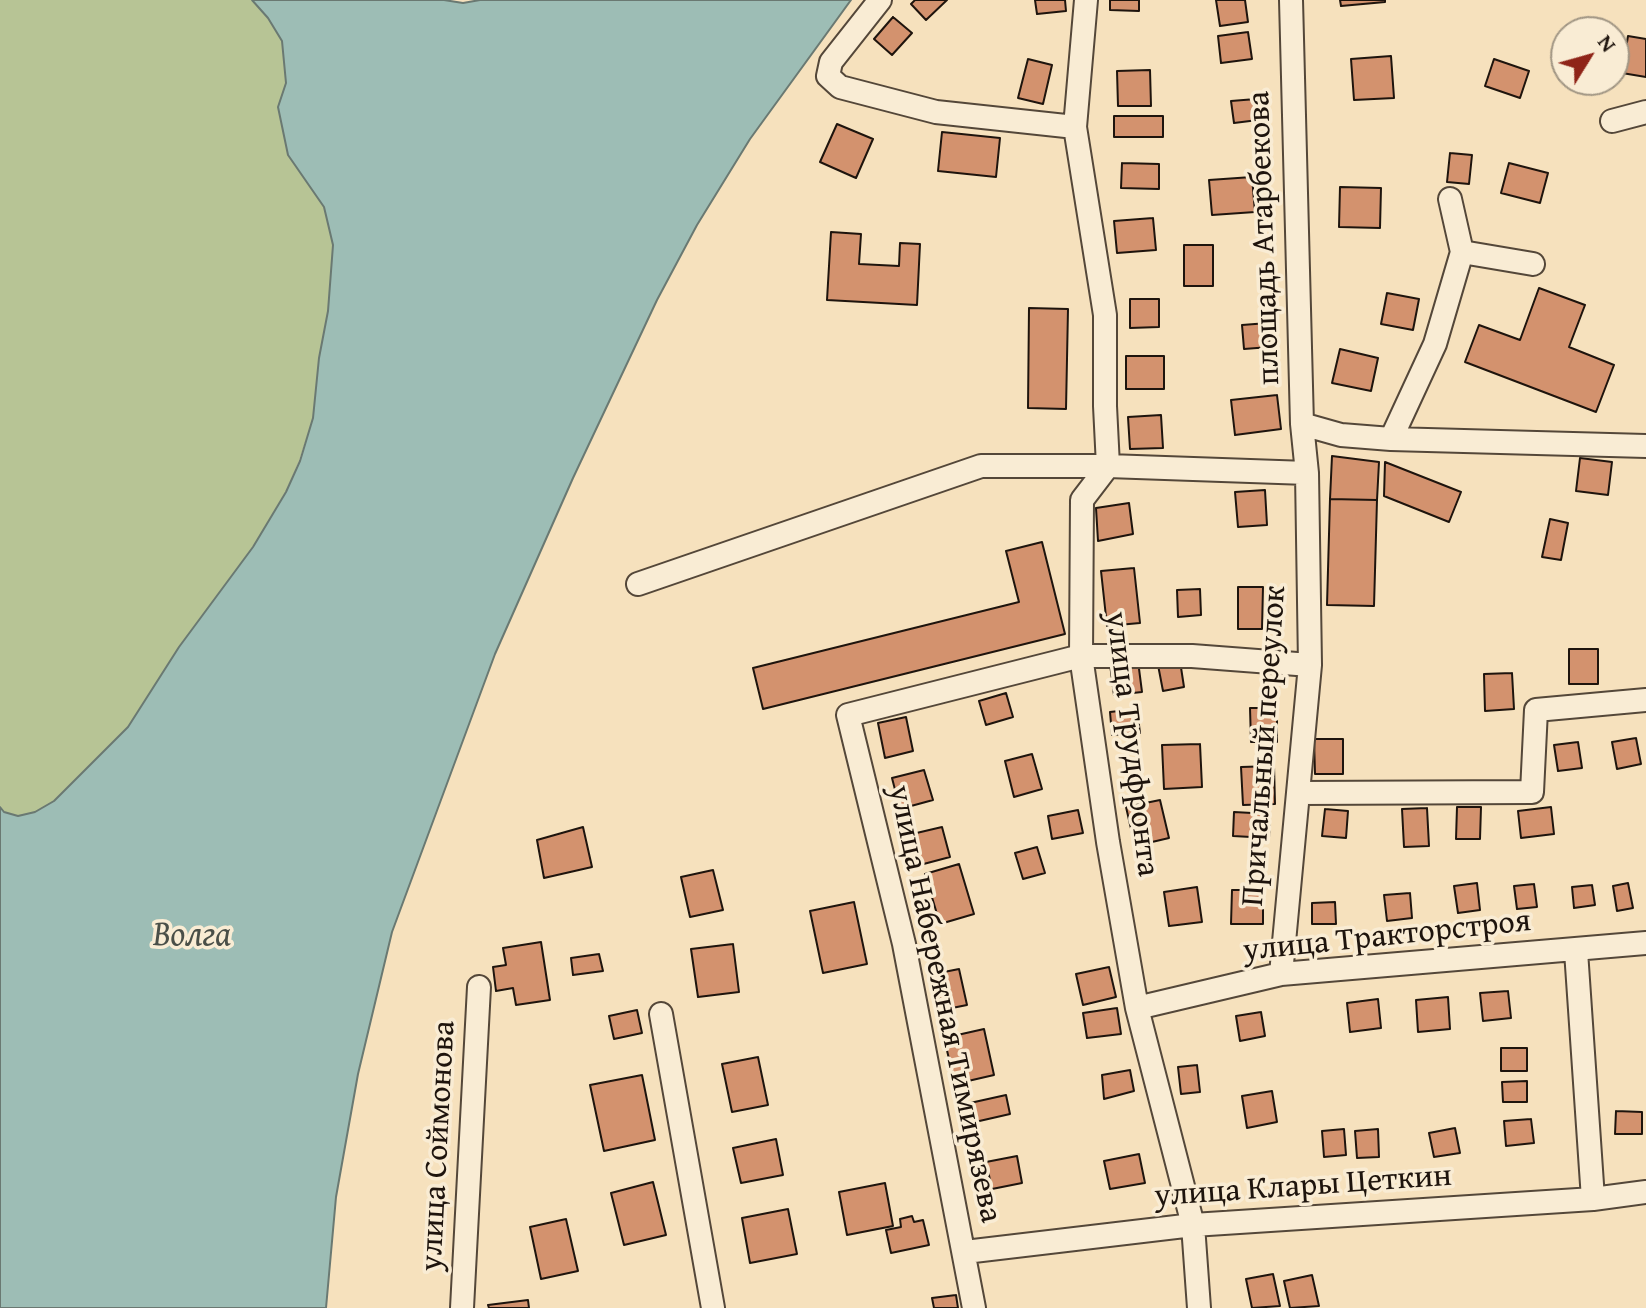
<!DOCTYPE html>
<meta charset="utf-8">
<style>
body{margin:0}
#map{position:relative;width:1646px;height:1308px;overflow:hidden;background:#f6e1bd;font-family:"Gentium Book Plus",serif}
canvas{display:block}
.north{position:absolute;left:1550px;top:16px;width:80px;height:80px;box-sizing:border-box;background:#f9ecd4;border:2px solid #a19684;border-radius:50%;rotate:53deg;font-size:22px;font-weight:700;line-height:32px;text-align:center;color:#1e140d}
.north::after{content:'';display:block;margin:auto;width:28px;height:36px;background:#8f2418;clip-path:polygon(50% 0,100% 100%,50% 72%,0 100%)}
</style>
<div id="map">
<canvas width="1646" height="1308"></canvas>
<div class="north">N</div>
</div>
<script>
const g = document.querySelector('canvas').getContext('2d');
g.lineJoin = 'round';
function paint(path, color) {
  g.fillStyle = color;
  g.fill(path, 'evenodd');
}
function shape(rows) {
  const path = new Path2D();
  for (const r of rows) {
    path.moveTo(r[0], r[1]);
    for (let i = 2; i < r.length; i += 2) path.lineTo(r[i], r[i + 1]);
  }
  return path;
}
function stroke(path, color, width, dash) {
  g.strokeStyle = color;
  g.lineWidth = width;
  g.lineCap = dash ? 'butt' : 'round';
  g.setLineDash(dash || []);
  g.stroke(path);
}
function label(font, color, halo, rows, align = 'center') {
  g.font = font + ' "Gentium Book Plus",serif';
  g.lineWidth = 7;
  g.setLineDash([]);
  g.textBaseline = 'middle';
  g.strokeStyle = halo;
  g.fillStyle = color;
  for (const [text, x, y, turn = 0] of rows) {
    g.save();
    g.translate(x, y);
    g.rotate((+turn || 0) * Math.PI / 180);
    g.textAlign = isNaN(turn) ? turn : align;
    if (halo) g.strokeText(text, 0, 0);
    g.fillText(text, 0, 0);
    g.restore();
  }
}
paint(shape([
 [0,0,252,0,268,18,282,41,286,83,278,107,288,154,324,207,333,245,328,312,319,358,313,418,299,461,286,491,253,547,179,647,128,727,54,801,35,812,18,816,4,812,0,807]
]), '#b7c495');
const water = shape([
 [252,0,444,0,463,3,480,0,851,0,750,139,697,225,657,300,573,478,495,654,392,932,358,1074,336,1197,326,1308,0,1308,0,807,4,812,18,816,35,812,54,801,128,727,179,647,253,547,286,492,300,461,313,418,319,358,328,311,333,245,324,207,288,155,278,107,286,83,282,41,268,18,252,0]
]);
paint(water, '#9dbdb5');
stroke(water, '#6a7972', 2);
const building = shape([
 [915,0,947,0,926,20,911,4,915,0],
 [1035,0,1065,0,1066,11,1037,14,1035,0],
 [1110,0,1139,0,1139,11,1110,10,1110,0],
 [1216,0,1245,0,1248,22,1220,26,1216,0],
 [1340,0,1385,0,1385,2,1341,6,1340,0],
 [893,17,912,33,892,55,874,39,893,17],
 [1248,32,1252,59,1221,63,1218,36,1248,32],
 [1628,36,1646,39,1646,77,1622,73,1628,36],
 [1391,56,1394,98,1354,100,1351,59,1391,56],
 [1028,59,1052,65,1043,104,1018,98,1028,59],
 [1494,59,1529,71,1520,98,1485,86,1494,59],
 [1150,70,1151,106,1118,106,1117,71,1150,70],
 [1256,99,1258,120,1234,123,1231,101,1256,99],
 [1114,116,1163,116,1163,137,1114,137,1114,116],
 [837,124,873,139,856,178,820,162,837,124],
 [942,132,1000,138,996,177,938,171,942,132],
 [1450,153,1472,155,1469,184,1447,182,1450,153],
 [1122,163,1159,164,1159,189,1121,188,1122,163],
 [1509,163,1548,173,1540,203,1501,193,1509,163],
 [1252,177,1255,212,1212,215,1209,180,1252,177],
 [1340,187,1381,188,1380,228,1339,227,1340,187],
 [1153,218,1156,250,1117,253,1114,221,1153,218],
 [831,232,861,234,859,264,899,266,900,243,920,244,917,305,827,300,831,232],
 [1184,245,1213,245,1213,286,1184,286,1184,245],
 [1539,288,1585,305,1569,347,1614,365,1596,412,1465,362,1479,325,1520,340,1539,288],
 [1387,293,1419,299,1413,330,1381,324,1387,293],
 [1130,299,1159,299,1159,327,1130,328,1130,299],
 [1029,308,1068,309,1066,409,1028,408,1029,308],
 [1268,323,1270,347,1244,349,1242,325,1268,323],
 [1340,349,1378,358,1371,391,1332,383,1340,349],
 [1126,356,1164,356,1164,389,1126,389,1126,356],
 [1277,395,1281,429,1235,435,1231,400,1277,395],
 [1161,415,1163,448,1130,449,1128,417,1161,415],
 [1332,456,1379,462,1377,500,1330,499,1332,456],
 [1580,458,1612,462,1608,495,1576,491,1580,458],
 [1385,462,1461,492,1449,522,1384,496,1385,462],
 [1265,490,1267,525,1238,527,1235,492,1265,490],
 [1330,499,1377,500,1374,606,1327,605,1330,499],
 [1129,503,1133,534,1098,541,1096,508,1129,503],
 [1550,519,1568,523,1561,560,1542,557,1550,519],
 [1042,542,1065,634,763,709,753,668,1019,602,1006,551,1042,542],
 [1134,568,1140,623,1107,626,1101,571,1134,568],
 [1238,587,1263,587,1262,629,1238,629,1238,587],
 [1200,589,1201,615,1178,617,1177,590,1200,589],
 [1569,649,1598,649,1598,684,1569,684,1569,649],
 [1138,661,1142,692,1114,695,1110,664,1138,661],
 [1180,661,1184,687,1163,691,1158,665,1180,661],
 [1512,673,1514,709,1485,711,1484,674,1512,673],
 [1006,693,1013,717,986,725,979,701,1006,693],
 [1250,708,1277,708,1277,742,1251,742,1250,708],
 [1137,709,1140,733,1112,735,1110,712,1137,709],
 [906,717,913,751,885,758,878,723,906,717],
 [1636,738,1641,764,1617,769,1612,742,1636,738],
 [1314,739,1343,739,1343,774,1315,774,1314,739],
 [1578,742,1582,768,1558,771,1554,745,1578,742],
 [1200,744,1202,787,1164,789,1162,745,1200,744],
 [1032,754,1042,789,1014,797,1005,761,1032,754],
 [1274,766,1275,804,1243,805,1241,767,1274,766],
 [924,770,933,800,900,809,892,778,924,770],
 [1160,800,1169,838,1135,846,1126,807,1160,800],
 [1457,807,1481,807,1480,839,1456,839,1457,807],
 [1551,807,1554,834,1521,838,1518,811,1551,807],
 [1427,808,1429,846,1404,847,1402,809,1427,808],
 [1325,809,1348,811,1346,838,1322,836,1325,809],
 [1078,810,1083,833,1052,839,1048,816,1078,810],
 [1234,812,1270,814,1269,838,1233,836,1234,812],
 [583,827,592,867,544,878,537,840,583,827],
 [942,827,950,857,916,866,908,835,942,827],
 [1037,847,1045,873,1023,879,1015,853,1037,847],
 [959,864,974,914,940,924,925,874,959,864],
 [713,870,723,910,690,917,681,877,713,870],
 [1477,883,1480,910,1458,913,1454,886,1477,883],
 [1628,883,1633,908,1617,911,1613,886,1628,883],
 [1534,884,1537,907,1517,909,1514,886,1534,884],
 [1592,885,1595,905,1574,908,1572,887,1592,885],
 [1197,887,1202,922,1169,926,1164,892,1197,887],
 [1232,890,1263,890,1263,924,1231,924,1232,890],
 [1410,893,1412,918,1387,921,1384,895,1410,893],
 [854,902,867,964,823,973,810,911,854,902],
 [1335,902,1336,924,1312,924,1312,903,1335,902],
 [541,942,550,1000,516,1005,513,988,496,991,493,967,506,965,503,948,541,942],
 [733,944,739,992,698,997,691,949,733,944],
 [599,954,603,971,573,975,571,958,599,954],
 [1109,967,1116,997,1083,1005,1076,974,1109,967],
 [959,969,967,1005,942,1010,934,974,959,969],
 [1508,991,1511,1018,1483,1021,1480,993,1508,991],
 [1448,997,1450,1029,1418,1032,1416,1000,1448,997],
 [1378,999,1381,1028,1350,1032,1347,1003,1378,999],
 [1117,1008,1121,1034,1087,1038,1083,1013,1117,1008],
 [637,1010,642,1033,614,1039,609,1016,637,1010],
 [1261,1012,1265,1036,1240,1041,1236,1016,1261,1012],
 [984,1029,994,1075,955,1084,944,1038,984,1029],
 [1501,1048,1527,1048,1527,1071,1501,1071,1501,1048],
 [758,1057,768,1105,732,1112,722,1064,758,1057],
 [1197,1065,1200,1092,1181,1094,1178,1067,1197,1065],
 [1130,1070,1134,1091,1104,1099,1102,1075,1130,1070],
 [642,1075,655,1140,604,1151,590,1085,642,1075],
 [1527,1081,1527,1102,1503,1102,1502,1082,1527,1081],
 [1272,1091,1277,1122,1247,1128,1242,1096,1272,1091],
 [1006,1095,1010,1114,975,1122,970,1103,1006,1095],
 [1616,1111,1642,1112,1642,1134,1615,1134,1616,1111],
 [1531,1119,1534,1143,1506,1146,1504,1121,1531,1119],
 [1455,1128,1460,1153,1434,1157,1429,1133,1455,1128],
 [1344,1129,1346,1155,1324,1157,1322,1131,1344,1129],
 [1378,1129,1379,1157,1357,1158,1355,1131,1378,1129],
 [776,1139,783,1175,741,1183,733,1148,776,1139],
 [1139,1154,1145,1183,1110,1189,1104,1161,1139,1154],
 [1017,1156,1022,1183,992,1189,986,1162,1017,1156],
 [653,1182,666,1235,624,1245,611,1193,653,1182],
 [885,1183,893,1226,847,1235,839,1192,885,1183],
 [788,1209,797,1254,750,1263,742,1218,788,1209],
 [912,1216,914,1222,923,1220,929,1245,891,1253,886,1230,901,1227,900,1219,912,1216],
 [566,1219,578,1271,541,1279,530,1227,566,1219],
 [1273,1274,1280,1306,1252,1308,1246,1279,1273,1274],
 [1312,1275,1319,1306,1290,1308,1284,1281,1312,1275],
 [956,1295,958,1308,934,1308,932,1298,956,1295],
 [528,1300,529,1308,489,1308,488,1305,528,1300]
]);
paint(building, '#d3926e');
stroke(building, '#1e140d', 2);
const minor = shape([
 [880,0,831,62,828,76,840,87,936,112,1075,127],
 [1086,0,1075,127,1105,315,1105,406,1108,466,1082,500,1081,656,1108,842,1137,1008,1193,1225,1199,1308],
 [1612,121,1646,112],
 [1462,252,1533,264],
 [1302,424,1341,435,1391,439,1646,446],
 [1391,439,1435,344,1462,252,1450,199],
 [638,584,981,466,1108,466,1307,473],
 [1299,793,1532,792,1536,710,1646,700],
 [1576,951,1593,1199],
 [1281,974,1310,665,1307,473,1302,424,1291,0],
 [1137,1008,1281,974,1646,943],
 [661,1014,713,1308],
 [965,1252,1193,1225,1593,1199,1646,1192],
 [462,1308,479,987],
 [974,1308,904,944,848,715,1081,656,1192,656,1310,665]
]);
stroke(minor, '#544739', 26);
stroke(minor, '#f9ecd4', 22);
label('32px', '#1e140d', '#f9ecd4', [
 ["площадь Атарбекова",1265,238,-92],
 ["улица Трудфронта",1131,744,83],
 ["Причальный переулок",1265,746,-86],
 ["улица Тракторстроя",1387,937,-6],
 ["улица Набережная Тимирязева",944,1004,78],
 ["улица Соймонова",439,1146,-87],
 ["улица Клары Цеткин",1303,1187,-4]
]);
label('italic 34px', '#4a4f48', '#f9ecd4', [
 ["Волга",192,936]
]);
</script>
